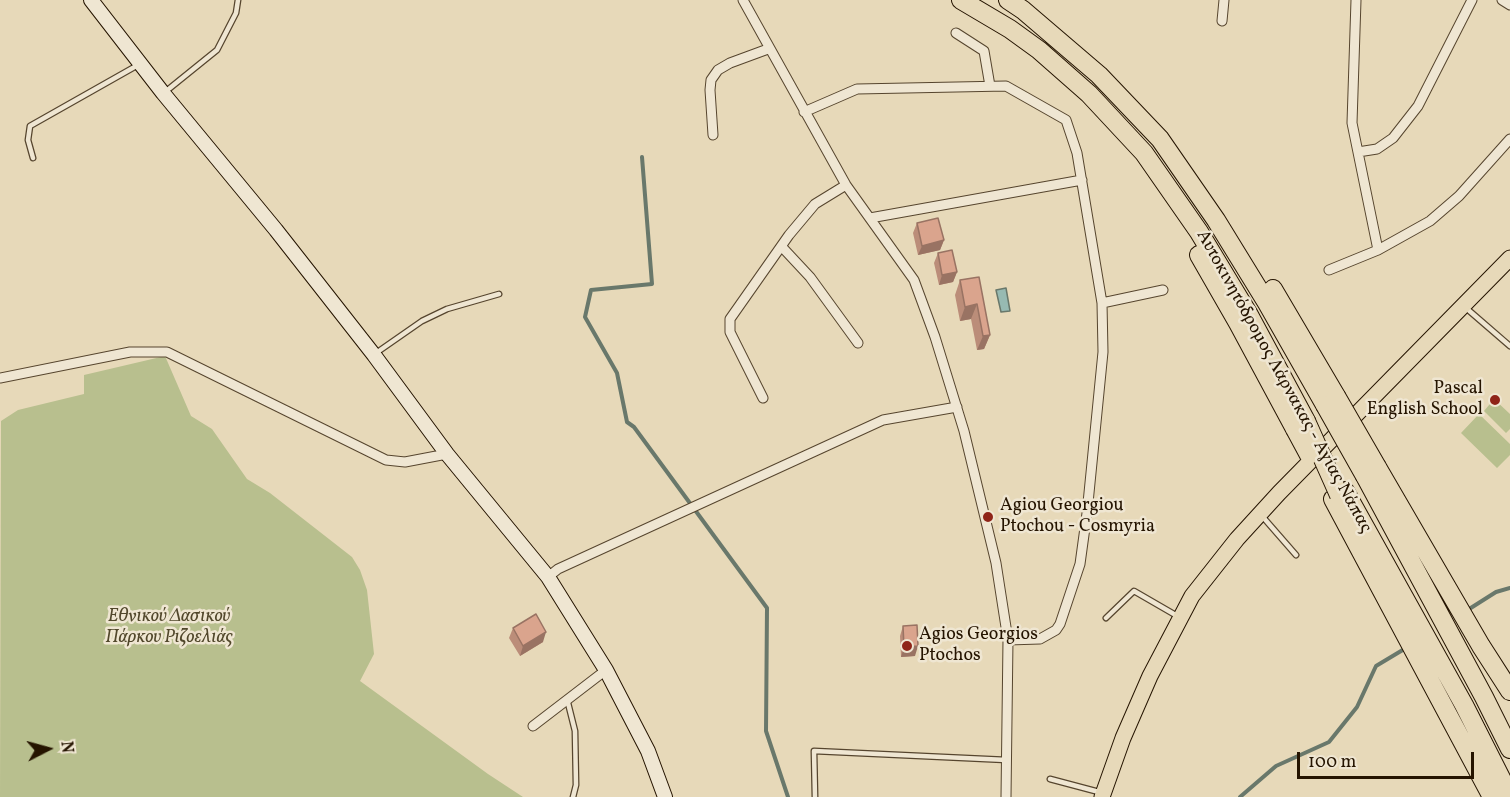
<!DOCTYPE html>
<meta charset="utf-8">
<style>
body{margin:0}
#map{position:relative;width:1510px;height:797px;overflow:hidden;background:#e7d9b9;font-family:Vollkorn,serif}
canvas{display:block}
.north{position:absolute;left:18px;top:719px;width:60px;height:60px;-webkit-text-stroke:4px #efe6d2;paint-order:stroke;rotate:84deg;font-size:16px;font-weight:700;line-height:24px;text-align:center;color:#251400}
.north::after{content:'';display:block;margin:auto;width:21px;height:27px;background:#251400;clip-path:polygon(50% 0,100% 100%,50% 72%,0 100%)}
.scale{position:absolute;left:1297px;top:752px;width:177px;height:27px;box-sizing:border-box;border:3px solid #251400;border-top:0;padding-left:8px;font-size:18px;line-height:21px;white-space:nowrap;color:#251400;-webkit-text-stroke:4px #efe6d2;paint-order:stroke}
</style>
<div id="map">
<canvas width="1510" height="797"></canvas>
<div class="north">N</div>
<div class="scale">100 m</div>
</div>
<script>
const g = document.querySelector('canvas').getContext('2d');
g.lineJoin = 'round';
function paint(path, color) {
  g.fillStyle = color;
  g.fill(path, 'evenodd');
}
function shape(rows) {
  const path = new Path2D();
  for (const r of rows) {
    path.moveTo(r[0], r[1]);
    for (let i = 2; i < r.length; i += 2) path.lineTo(r[i], r[i + 1]);
  }
  return path;
}
function stroke(path, color, width, dash) {
  g.strokeStyle = color;
  g.lineWidth = width;
  g.lineCap = dash ? 'butt' : 'round';
  g.setLineDash(dash || []);
  g.stroke(path);
}
function label(font, color, halo, rows, align = 'center') {
  g.font = font + ' Vollkorn,serif';
  g.lineWidth = 5;
  g.setLineDash([]);
  g.textBaseline = 'middle';
  g.strokeStyle = halo;
  g.fillStyle = color;
  for (const [text, x, y, turn = 0] of rows) {
    g.save();
    g.translate(x, y);
    g.rotate((+turn || 0) * Math.PI / 180);
    g.textAlign = isNaN(turn) ? turn : align;
    if (halo) g.strokeText(text, 0, 0);
    g.fillText(text, 0, 0);
    g.restore();
  }
}
paint(shape([
 [165,356,191,416,212,429,247,479,270,493,352,557,360,570,367,590,374,654,360,681,488,774,523,797,0,797,1,421,18,410,84,394,84,375],
 [1494,399,1510,414,1510,429,1506,433,1484,411],
 [1479,414,1510,444,1510,455,1497,468,1461,433]
]), '#b8bf8e');
const water = shape([
 [1006,288,1010,311,1001,312,996,290,1006,288]
]);
paint(water, '#97bab2');
stroke(water, '#69786b', 1.5);
stroke(shape([
 [642,157,652,284,591,290,585,317,617,373,627,422,634,427,767,608,766,731,788,797],
 [1466,611,1496,592,1510,588],
 [1240,797,1276,766,1329,742,1357,707,1376,666,1406,648]
]), '#69786b', 4);
const service = shape([
 [165,92,217,50,236,13,238,0],
 [33,158,28,140,30,126,138,65],
 [1466,308,1510,346],
 [376,353,422,321,447,309,499,294],
 [1262,516,1296,555],
 [1106,618,1134,591,1179,617],
 [567,699,575,731,576,785,573,797],
 [1050,779,1099,792],
 [815,797,814,751,1007,760]
]);
const minor = shape([
 [743,0,846,185,914,280,935,337,964,431,996,563,1008,640,1006,797],
 [1356,0,1352,123,1378,250],
 [1502,0,1510,5],
 [1222,21,1224,0],
 [956,33,984,51,990,86],
 [804,112,857,89,1006,86,1066,120,1077,153,1102,303,1103,352,1087,513,1080,564,1060,624,1056,630,1040,639,1008,640],
 [713,135,710,90,711,80,718,70,730,63,768,49],
 [1358,152,1377,149,1393,138,1418,106,1472,0],
 [870,218,1082,180],
 [782,247,810,277,858,343],
 [1329,270,1378,250,1430,221,1459,196,1510,139],
 [1102,303,1163,290],
 [0,378,130,352,167,352,386,460,405,462,447,454],
 [763,398,730,332,730,319,789,235,815,204,846,185],
 [548,577,558,569,883,420,957,407],
 [533,726,606,670]
]);
const secondary = shape([
 [91,0,163,93,276,230,374,355,447,454,548,577,606,670,648,751,665,797]
]);
const primary = shape([
 [1102,797,1123,738,1150,676,1192,596,1237,539,1279,493,1510,258]
]);
const motorway = shape([
 [961,0,1010,29,1039,50,1089,94,1144,153,1199,232,1249,315,1306,421],
 [1008,0,1023,10,1099,75,1160,139,1216,220,1267,303,1325,405],
 [1199,255,1238,323,1295,429],
 [1273,289,1336,396],
 [1377,467,1481,646,1510,691],
 [1365,476,1484,697,1510,749],
 [1345,491,1464,705,1510,796],
 [1333,499,1492,797]
]);
stroke(service, '#56452e', 7);
stroke(minor, '#56452e', 11);
stroke(secondary, '#251400', 16);
stroke(primary, '#251400', 17);
stroke(motorway, '#251400', 20);
stroke(service, '#efe6d2', 4.5);
stroke(minor, '#efe6d2', 9);
stroke(secondary, '#efe6d2', 14);
stroke(primary, '#e7d9b9', 15);
stroke(motorway, '#e7d9b9', 18);
const motorwayBridge = shape([
 [1336,396,1377,467],
 [1325,405,1365,476],
 [1306,421,1339,495],
 [1295,429,1309,455]
]);
stroke(motorwayBridge, '#251400', 20, []);
stroke(motorwayBridge, '#e7d9b9', 18);
paint(shape([
 [917,223,944,240,940,250,918,255,913,233],
 [938,253,957,272,953,282,939,285,934,263],
 [979,277,990,335,984,349,977,350,971,319,960,321,955,295,960,280],
 [903,626,915,656,901,657,900,636],
 [513,628,543,642,520,656,509,638]
]), '#bb8d79');
paint(shape([
 [944,240,940,250,918,255,922,246],
 [957,272,953,282,939,285,942,275],
 [977,304,971,319,960,321,965,307],
 [990,335,984,349,977,350,983,336],
 [546,632,543,642,520,656,523,646],
 [918,646,915,656,901,657,904,647]
]), '#997363');
const building = shape([
 [938,218,944,240,922,246,917,223,938,218],
 [952,250,957,272,942,275,938,253,952,250],
 [979,277,990,335,983,336,977,304,965,307,960,280,979,277],
 [536,614,546,632,523,646,513,628,536,614],
 [917,625,918,646,904,647,903,626,917,625]
]);
paint(building, '#daa48d');
stroke(building, '#997363', 1.5);
for (const [x, y, r, color] of [
 [1495,400,6,"#8f2418"],
 [988,517,6,"#8f2418"],
 [907,646,6,"#8f2418"]
]) {
  const dot = new Path2D();
  dot.arc(x, y, r, 0, 2 * Math.PI);
  g.fillStyle = color;
  g.fill(dot);
  stroke(dot, '#efe6d2', 2);
}
label('18px', '#251400', '#efe6d2', [
 ["Αυτοκινητόδρομος Λάρνακας - Αγίας Νάπας",1283,382,61]
]);
label('18px', '#251400', '#efe6d2', [
 ["Pascal",1483,390,"right"],
 ["English School",1483,411,"right"],
 ["Agiou Georgiou",1000,507],
 ["Ptochou - Cosmyria",1000,528],
 ["Agios Georgios",919,636],
 ["Ptochos",919,657]
], 'left');
label('italic 18px', '#51472b', '#efe6d2', [
 ["Εθνικού Δασικού",169,618],
 ["Πάρκου Ριζοελιάς",169,639]
]);
</script>
